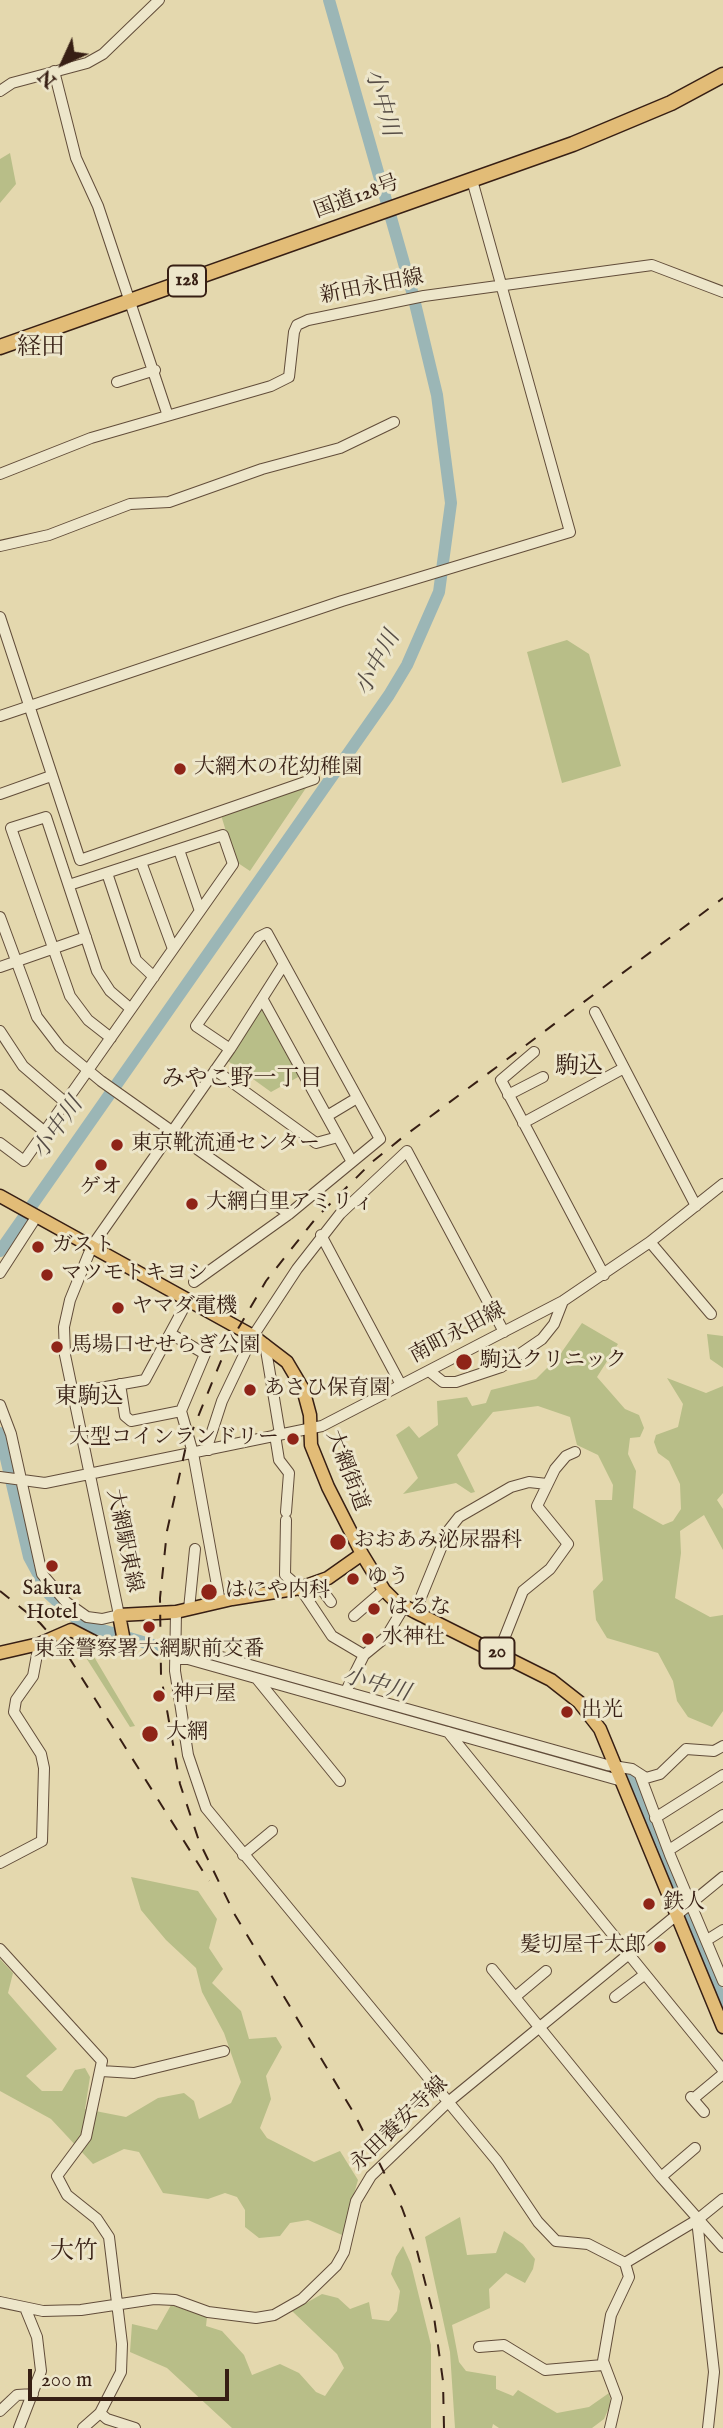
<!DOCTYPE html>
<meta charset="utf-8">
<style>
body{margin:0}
#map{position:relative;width:723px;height:2428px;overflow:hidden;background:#e4d8ae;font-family:"IM FELL English",serif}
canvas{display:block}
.north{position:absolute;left:28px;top:28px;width:70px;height:70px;-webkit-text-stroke:5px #ede6ca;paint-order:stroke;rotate:225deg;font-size:19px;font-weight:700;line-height:28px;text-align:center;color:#371f14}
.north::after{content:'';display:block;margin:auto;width:24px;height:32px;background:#371f14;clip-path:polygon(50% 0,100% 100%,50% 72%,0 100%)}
.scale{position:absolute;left:28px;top:2369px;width:201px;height:32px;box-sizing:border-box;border:4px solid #371f14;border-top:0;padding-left:9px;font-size:21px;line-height:24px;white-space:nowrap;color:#371f14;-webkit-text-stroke:5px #ede6ca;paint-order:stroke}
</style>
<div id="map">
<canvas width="723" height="2428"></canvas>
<div class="north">N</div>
<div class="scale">200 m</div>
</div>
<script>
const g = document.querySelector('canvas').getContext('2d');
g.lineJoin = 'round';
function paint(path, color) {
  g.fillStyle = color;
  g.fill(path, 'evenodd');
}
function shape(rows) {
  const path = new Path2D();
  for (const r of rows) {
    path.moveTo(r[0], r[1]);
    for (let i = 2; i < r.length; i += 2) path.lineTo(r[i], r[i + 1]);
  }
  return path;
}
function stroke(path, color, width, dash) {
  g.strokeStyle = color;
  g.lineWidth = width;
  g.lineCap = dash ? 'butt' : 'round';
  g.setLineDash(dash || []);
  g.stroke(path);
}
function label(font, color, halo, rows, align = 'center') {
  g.font = font + ' "IM FELL English","Noto Serif JP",serif';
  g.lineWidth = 6;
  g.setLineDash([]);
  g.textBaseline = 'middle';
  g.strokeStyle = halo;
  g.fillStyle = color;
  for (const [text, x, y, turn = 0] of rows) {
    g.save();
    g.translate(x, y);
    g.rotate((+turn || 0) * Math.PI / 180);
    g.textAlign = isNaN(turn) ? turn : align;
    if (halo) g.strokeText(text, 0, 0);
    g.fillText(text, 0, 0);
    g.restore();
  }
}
paint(shape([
 [10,153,16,184,0,203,0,159],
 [567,640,589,654,621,766,562,783,527,652],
 [308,785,250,871,235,861,221,815],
 [264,1006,300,1076,271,1092,228,1061],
 [582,1323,618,1344,597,1377,625,1409,639,1415,644,1428,640,1437,630,1438,628,1454,636,1471,633,1508,663,1525,673,1521,681,1509,680,1484,669,1461,658,1453,654,1442,656,1435,678,1427,683,1404,667,1378,706,1393,723,1386,723,1493,717,1500,723,1509,723,1550,704,1515,680,1531,681,1553,675,1598,710,1617,723,1615,723,1711,712,1727,688,1717,677,1701,673,1681,658,1653,607,1638,596,1620,593,1591,603,1580,595,1500,612,1500,613,1485,598,1455,577,1445,570,1417,538,1406,493,1412,457,1455,475,1492,471,1493,456,1483,403,1494,418,1478,396,1435,409,1426,419,1438,438,1425,437,1401,467,1397,472,1406,486,1403,491,1390,536,1379,559,1356],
 [707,1334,723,1336,723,1368,710,1359],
 [78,1645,93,1655,135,1726,130,1727],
 [131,1877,198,1891,217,1919,209,1948,223,1969,212,1983,241,2011,249,2039,276,2037,282,2047,266,2076,271,2099,260,2128,267,2138,314,2162,340,2151,358,2180,342,2235,308,2220,290,2223,280,2236,259,2238,245,2227,245,2210,237,2197,225,2193,208,2199,163,2193,139,2152,124,2149,93,2164,51,2119,0,2091,0,1959,13,1973,8,1993,57,2049,26,2076,42,2091,62,2091,75,2070,85,2068,90,2077,85,2109,126,2117,158,2098,184,2093,194,2101,199,2119,231,2103,241,2082,224,2033,202,1992,196,1968,166,1940,141,1910],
 [460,2217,467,2255,496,2253,504,2231,523,2244,535,2259,533,2269,525,2283,506,2273,489,2289,490,2308,452,2325,459,2362,466,2371,496,2376,496,2389,513,2396,518,2390,557,2413,589,2407,609,2393,611,2403,604,2419,592,2428,499,2428,493,2424,492,2428,455,2428,450,2352,425,2237],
 [403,2246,411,2264,431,2345,431,2428,232,2428,167,2368,130,2352,132,2324,157,2330,171,2305,207,2317,206,2326,222,2331,244,2355,252,2375,280,2364,299,2373,316,2392,325,2396,344,2368,337,2354,292,2311,322,2294,338,2298,350,2309,369,2302,372,2319,389,2321,397,2311,400,2291,391,2274,396,2257]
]), '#b8be88');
stroke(shape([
 [0,1251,389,695,407,665,439,592,451,503,437,395,413,295,329,0],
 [0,1433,29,1557,49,1594,78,1620,92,1627,197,1658],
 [613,1774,632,1781,723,2005]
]), '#9bb6b6', 12);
const minor = shape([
 [54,71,76,158,98,206,167,413],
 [0,91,12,83,87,63,103,54,159,0],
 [117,382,155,370],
 [0,474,91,438,271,386,289,377,294,332,297,325,308,320,424,296,652,265,723,292],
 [0,546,49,535,130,504,169,502,262,469,340,448,394,422],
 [0,617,80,860,314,779],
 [0,716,342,601,570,532,472,180],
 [0,794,51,776],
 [179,850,200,911],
 [141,862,173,949],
 [107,873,136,960,154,977],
 [0,917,37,1017,60,1047,101,1081,289,1214],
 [0,967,86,937],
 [263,1000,352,1162],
 [595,1012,696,1206],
 [0,1031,23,1066,66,1103],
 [111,1038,88,1020,70,996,11,828,46,817,97,971,110,991,131,1009],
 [534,1052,501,1080,604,1275],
 [215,1070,316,1143,338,1137],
 [0,1095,45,1132],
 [508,1095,543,1077],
 [327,1116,357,1098],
 [523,1123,624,1068],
 [0,1143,24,1161,233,864,223,835,69,885],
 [321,1235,401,1385],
 [650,1242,711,1314],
 [0,1273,33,1222],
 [194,1282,289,1214,380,1139,267,933,259,937,196,1026,230,1049],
 [265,1344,280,1434],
 [429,1371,443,1382,456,1382,501,1367,542,1339,554,1324,563,1301],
 [120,1384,125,1416,131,1421,181,1411,205,1354,171,1334],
 [72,1393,145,1380,188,1300],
 [0,1405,11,1434,42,1574,66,1602,87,1617,102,1619,119,1615,65,1355,64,1327,70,1300,92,1246,230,1049,284,964],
 [181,1411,193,1453,220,1602],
 [275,1435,279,1460,289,1473,286,1512],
 [209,1450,208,1444,222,1401,253,1336,297,1269,340,1214,407,1151,504,1332],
 [0,1477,45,1483,322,1426,563,1301,650,1242,723,1184],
 [286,1520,285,1575,300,1588,332,1636,364,1655],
 [317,1583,331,1602],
 [189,1609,195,1549],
 [176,1612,175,1671,180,1702,188,1755,206,1808,497,2161,538,2222,556,2241,588,2244,625,2263,629,2277,611,2315,603,2361,617,2398,610,2428],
 [415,1612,448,1531,459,1517,511,1487,529,1482,547,1484],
 [354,1616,384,1590],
 [175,1644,607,1765,632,1769,646,1778,660,1774,686,1749,714,1751,723,1746],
 [498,1654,523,1591,550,1569,568,1544,537,1506,555,1469,566,1456,575,1452],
 [175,1659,188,1659,622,1781],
 [257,1679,340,1781],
 [346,1691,364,1655,386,1637,404,1607],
 [448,1732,723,2070],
 [640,1775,670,1855,723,1981],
 [655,1818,723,1775],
 [669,1850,723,1815],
 [243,1855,272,1831],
 [0,1863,42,1841,44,1768,41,1754,14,1712,16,1700,33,1676,39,1644],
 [707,1940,723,1930],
 [0,1949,102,2061,86,2137,57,2176,67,2195,97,2219,109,2237,122,2344,121,2372,100,2413,83,2428],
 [492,1969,661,2177,723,2247],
 [515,1997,546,1971],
 [615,1997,644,1975],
 [101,2071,134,2073,224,2051],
 [691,2097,704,2112],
 [693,2099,723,2074],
 [661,2177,695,2148],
 [697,2220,714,2372,708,2428],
 [625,2263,697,2220,723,2199],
 [0,2302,43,2311,81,2310,154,2299,175,2300,208,2312,256,2318,274,2315,302,2299,336,2266,344,2252,356,2201,371,2176,447,2103,723,1877],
 [479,2347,504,2345,545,2370,603,2365],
 [0,2411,17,2395,33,2394],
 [100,2413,107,2419,135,2428],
 [19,2428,41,2371,37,2337,26,2310]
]);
const major = shape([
 [0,1196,253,1336,287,1362,303,1389,310,1415,311,1445,328,1487,362,1554,384,1590,395,1601,415,1612,551,1680,579,1702,600,1729,723,2027],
 [0,1653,39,1644,71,1630,106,1648,116,1648,123,1636,119,1615,176,1612,232,1599,300,1588,328,1578,362,1554]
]);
const highway = shape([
 [0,347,573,144,671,103,723,75]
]);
stroke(minor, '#624d3a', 12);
stroke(major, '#371f14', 15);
stroke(highway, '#371f14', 17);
stroke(minor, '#ede6ca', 10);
stroke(major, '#e2bc77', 12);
stroke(highway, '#e2bc77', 14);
stroke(shape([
 [0,1591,40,1623,65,1651,209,1881],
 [444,2428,443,2381,434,2317,415,2243,402,2208,355,2115,235,1915,199,1841,180,1784,161,1676,160,1598,167,1531,186,1446,225,1351,266,1281,316,1218,372,1162,403,1137,723,898]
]), '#371f14', 2, [12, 12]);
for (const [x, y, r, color] of [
 [180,769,7,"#8f2418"],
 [117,1145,7,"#8f2418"],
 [101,1165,7,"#8f2418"],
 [192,1204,7,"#8f2418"],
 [38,1247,7,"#8f2418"],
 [47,1275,7,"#8f2418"],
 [118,1308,7,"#8f2418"],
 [57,1347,7,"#8f2418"],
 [464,1362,9,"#8f2418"],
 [250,1390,7,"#8f2418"],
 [293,1439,7,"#8f2418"],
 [338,1542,9,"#8f2418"],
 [52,1566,7,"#8f2418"],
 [353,1579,7,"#8f2418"],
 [209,1592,9,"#8f2418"],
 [374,1609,7,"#8f2418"],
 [149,1627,7,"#8f2418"],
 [368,1639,7,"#8f2418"],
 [159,1696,7,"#8f2418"],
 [567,1712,7,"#8f2418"],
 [150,1734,9,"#8f2418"],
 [649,1904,7,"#8f2418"],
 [660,1947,7,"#8f2418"]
]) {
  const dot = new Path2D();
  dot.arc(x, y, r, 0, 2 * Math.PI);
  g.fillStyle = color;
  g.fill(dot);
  stroke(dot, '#ede6ca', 2.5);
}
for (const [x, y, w] of [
 [187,281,38],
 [497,1653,35]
]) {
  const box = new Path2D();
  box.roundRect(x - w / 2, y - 15.5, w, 31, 5);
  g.fillStyle = '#ede6ca';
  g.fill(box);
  stroke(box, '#371f14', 2);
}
label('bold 19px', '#371f14', null, [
 ["128",187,281],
 ["20",497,1653]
]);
label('21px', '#371f14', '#ede6ca', [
 ["国道128号",357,198,-20],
 ["新田永田線",372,288,-11],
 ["南町永田線",458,1334,-28],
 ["大網街道",346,1471,69],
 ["大網駅東線",123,1541,78],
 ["永田養安寺線",400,2125,-44]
]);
label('21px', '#371f14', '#ede6ca', [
 ["大網木の花幼稚園",194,769],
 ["東京靴流通センター",131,1145],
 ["ゲオ",101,1189,"center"],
 ["大網白里アミリィ",206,1204],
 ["ガスト",52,1247],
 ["マツモトキヨシ",61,1275],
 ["ヤマダ電機",132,1308],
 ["馬場口せせらぎ公園",71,1347],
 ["駒込クリニック",480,1362],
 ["あさひ保育園",264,1390],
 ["大型コインランドリー",279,1439,"right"],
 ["おおあみ泌尿器科",354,1542],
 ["ゆう",367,1579],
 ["Sakura",52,1590,"center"],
 ["Hotel",52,1614,"center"],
 ["はにや内科",225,1592],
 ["はるな",388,1609],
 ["水神社",382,1639],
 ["東金警察署大網駅前交番",149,1651,"center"],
 ["神戸屋",173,1696],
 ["出光",581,1712],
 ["大網",166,1734],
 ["鉄人",663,1904],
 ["髪切屋千太郎",646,1947,"right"]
], 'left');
label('italic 23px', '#554c45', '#ede6ca', [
 ["小中川",380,103,74],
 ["小中川",379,664,-62],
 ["小中川",59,1129,-55],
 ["小中川",376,1686,16]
]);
label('23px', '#371f14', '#ede6ca', [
 ["みやこ野一丁目",242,1080],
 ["東駒込",89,1398]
]);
label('24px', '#371f14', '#ede6ca', [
 ["経田",41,349],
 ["駒込",579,1068],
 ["大竹",74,2253]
]);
</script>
